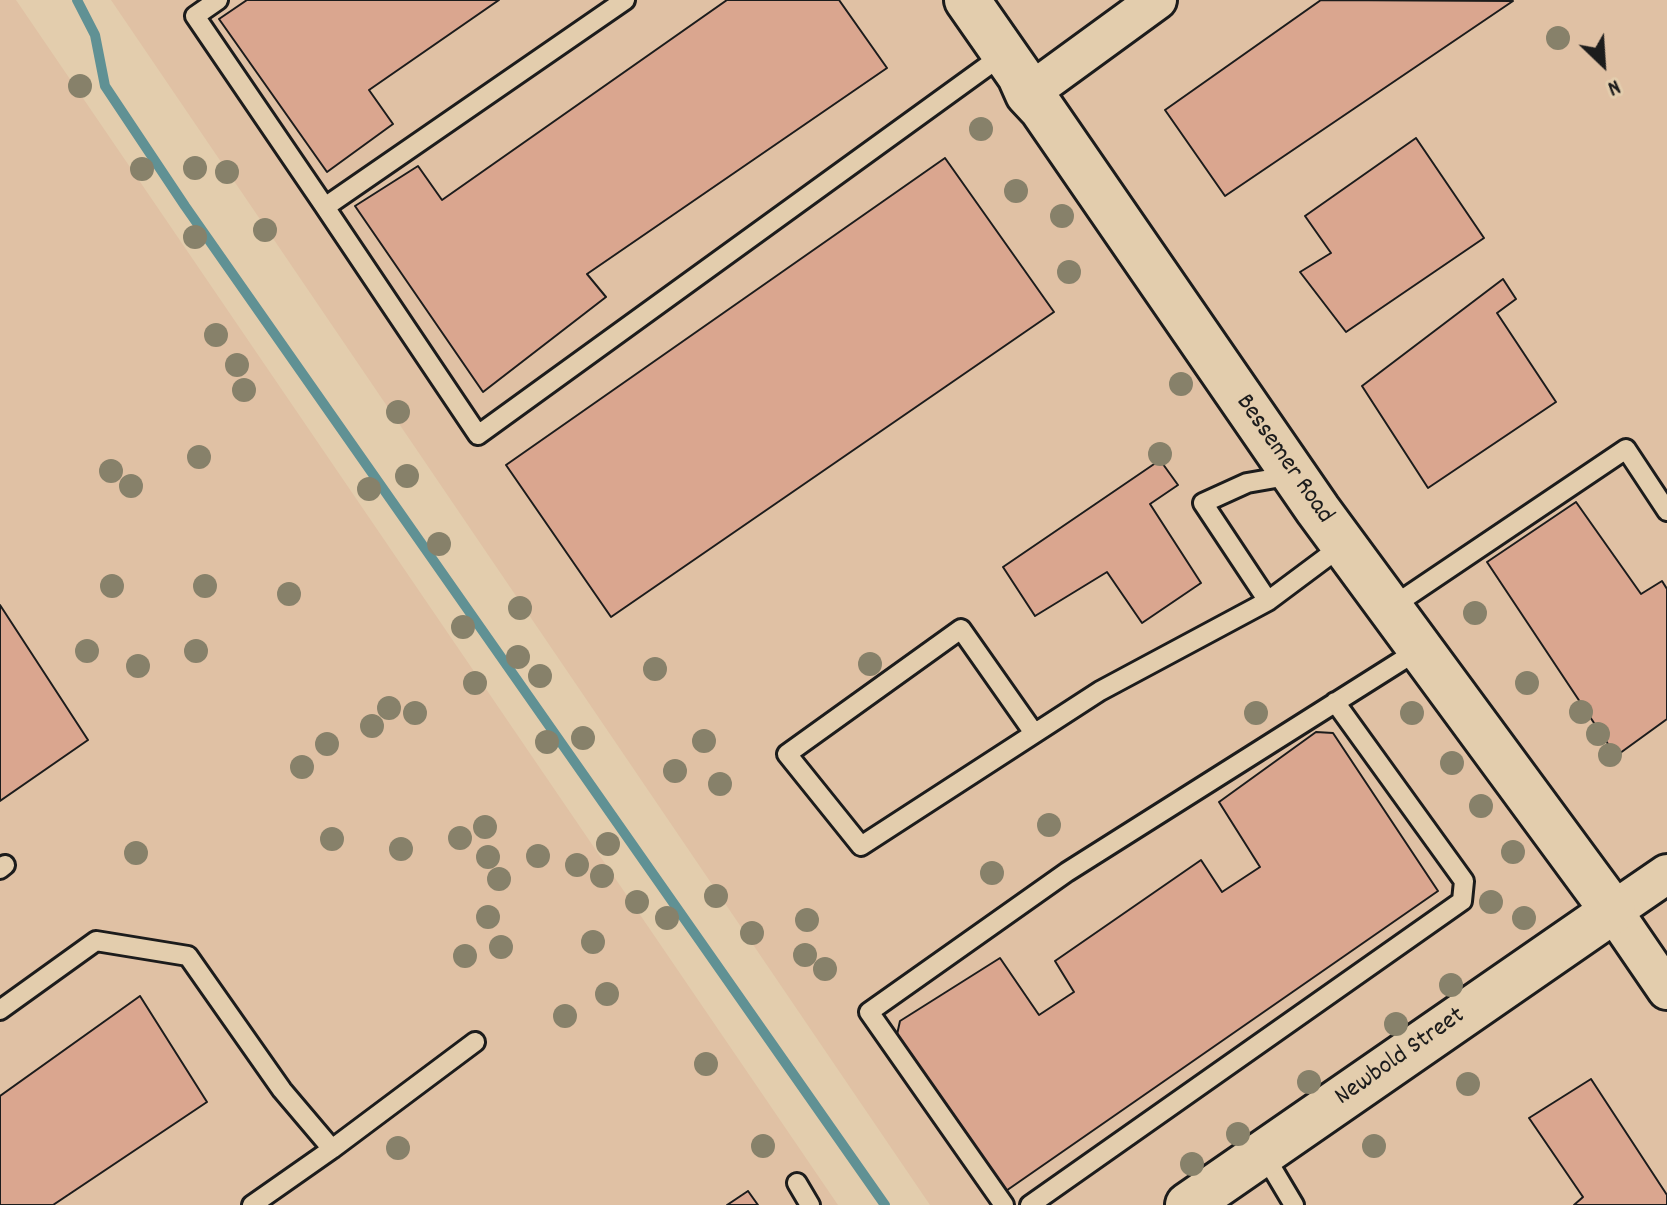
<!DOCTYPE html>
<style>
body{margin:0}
#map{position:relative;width:1667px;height:1205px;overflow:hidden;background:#e3cdad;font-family:Dekko,sans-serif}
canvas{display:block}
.north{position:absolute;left:1563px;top:24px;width:80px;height:80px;-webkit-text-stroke:6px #e3cdad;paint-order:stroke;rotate:155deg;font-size:22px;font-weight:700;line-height:32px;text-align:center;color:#1c1c1c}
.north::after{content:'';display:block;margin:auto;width:28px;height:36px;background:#1c1c1c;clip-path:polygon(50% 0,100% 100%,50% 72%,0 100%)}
</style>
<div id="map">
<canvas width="1667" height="1205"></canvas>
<div class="north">N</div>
</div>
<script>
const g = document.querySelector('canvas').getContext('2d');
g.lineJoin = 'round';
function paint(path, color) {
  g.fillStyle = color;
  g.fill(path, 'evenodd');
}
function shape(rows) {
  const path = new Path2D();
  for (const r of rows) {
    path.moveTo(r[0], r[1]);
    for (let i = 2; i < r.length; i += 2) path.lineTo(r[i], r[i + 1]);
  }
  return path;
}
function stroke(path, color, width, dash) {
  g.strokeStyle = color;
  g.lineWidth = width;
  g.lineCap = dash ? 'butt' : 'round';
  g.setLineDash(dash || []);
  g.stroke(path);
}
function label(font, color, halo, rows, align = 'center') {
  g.font = font + ' Dekko,sans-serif';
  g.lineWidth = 6;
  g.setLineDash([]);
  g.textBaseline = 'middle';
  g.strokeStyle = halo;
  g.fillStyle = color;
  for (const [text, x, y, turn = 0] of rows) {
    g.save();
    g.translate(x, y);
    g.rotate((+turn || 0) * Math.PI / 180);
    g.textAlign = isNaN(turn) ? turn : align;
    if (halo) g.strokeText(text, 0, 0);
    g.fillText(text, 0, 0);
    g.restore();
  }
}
paint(shape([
 [0,0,16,0,838,1205,0,1205],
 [111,0,1667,0,1667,1205,930,1205]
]), '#e0c1a4');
stroke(shape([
 [77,0,95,35,105,86,185,206,885,1205]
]), '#609194', 10);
const building = shape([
 [247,0,499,0,369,90,393,124,327,172,219,19,247,0],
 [727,0,839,0,887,68,587,274,606,297,483,392,355,206,418,166,442,200,727,0],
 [1321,0,1513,1,1225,196,1165,110,1321,0],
 [1416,138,1484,238,1346,332,1300,272,1331,253,1305,216,1416,138],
 [945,158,1054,312,611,617,506,465,945,158],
 [1503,279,1516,299,1497,313,1556,402,1428,488,1362,386,1503,279],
 [1160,460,1178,485,1150,504,1201,583,1142,623,1107,572,1035,616,1003,567,1160,460],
 [1576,502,1641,594,1662,581,1667,589,1667,719,1616,756,1487,562,1576,502],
 [0,605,88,740,0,801,0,605],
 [1316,732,1333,733,1438,891,1003,1193,896,1039,900,1021,1000,958,1039,1015,1074,992,1055,961,1201,860,1222,892,1260,867,1219,802,1316,732],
 [140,996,207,1102,53,1205,0,1205,0,1096,140,996],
 [1591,1079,1667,1195,1667,1205,1574,1205,1583,1197,1529,1118,1591,1079],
 [748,1191,758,1205,727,1205,748,1191]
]);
paint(building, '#daa68f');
stroke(building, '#1c1c1c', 2);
const service = shape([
 [218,0,195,16,325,207,625,0],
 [325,207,478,435,1004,54],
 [1293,475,1247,483,1203,503,1268,601,1343,545],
 [1390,608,1626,449,1667,511],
 [1034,733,961,629,787,754,861,846,1100,691,1268,601],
 [0,869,5,865],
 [0,1010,96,941,188,956,282,1090,332,1149,252,1205],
 [332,1149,475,1042],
 [1263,1153,1294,1205],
 [797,1183,810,1205],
 [1004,1205,869,1012,1067,872,1420,649],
 [1030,1205,1462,901,1464,881,1335,702]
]);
const minor = shape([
 [1028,94,1157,0],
 [1667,874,1613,911,1667,990]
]);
const tertiary = shape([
 [967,0,1020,76,1028,94,1042,109,1318,510,1613,911,1188,1205]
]);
stroke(service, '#1c1c1c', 24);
stroke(minor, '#1c1c1c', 44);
stroke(tertiary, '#1c1c1c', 50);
stroke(service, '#e3cdad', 18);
stroke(minor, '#e3cdad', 38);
stroke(tertiary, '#e3cdad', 44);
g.fillStyle = '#87816a';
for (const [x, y] of [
 [1558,38],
 [80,86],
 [981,129],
 [195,168],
 [142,169],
 [227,172],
 [1016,191],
 [1062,216],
 [265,230],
 [195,237],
 [1069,272],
 [216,335],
 [237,365],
 [1181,384],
 [244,390],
 [398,412],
 [1160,454],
 [199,457],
 [111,471],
 [407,476],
 [131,486],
 [369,489],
 [439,544],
 [112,586],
 [205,586],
 [289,594],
 [520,608],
 [1475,613],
 [463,627],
 [87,651],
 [196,651],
 [518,657],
 [870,664],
 [138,666],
 [655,669],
 [540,676],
 [475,683],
 [1527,683],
 [389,708],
 [1581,712],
 [415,713],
 [1256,713],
 [1412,713],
 [372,726],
 [1598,734],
 [583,738],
 [704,741],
 [547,742],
 [327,744],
 [1610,755],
 [1452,763],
 [302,767],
 [675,771],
 [720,784],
 [1481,806],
 [1049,825],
 [485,827],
 [460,838],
 [332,839],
 [608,844],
 [401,849],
 [1513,852],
 [136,853],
 [538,856],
 [488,857],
 [577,865],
 [992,873],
 [602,876],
 [499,879],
 [716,896],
 [637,902],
 [1491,902],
 [488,917],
 [667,918],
 [1524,918],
 [807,920],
 [752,933],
 [593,942],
 [501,947],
 [805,955],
 [465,956],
 [825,969],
 [1451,985],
 [607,994],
 [565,1016],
 [1396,1024],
 [706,1064],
 [1309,1082],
 [1468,1084],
 [1238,1134],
 [763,1146],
 [1374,1146],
 [398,1148],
 [1192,1164]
]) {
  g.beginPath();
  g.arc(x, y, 12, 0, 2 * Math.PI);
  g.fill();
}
label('26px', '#1c1c1c', '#e3cdad', [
 ["Bessemer Road",1283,460,55],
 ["Newbold Street",1401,1058,-35]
]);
</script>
